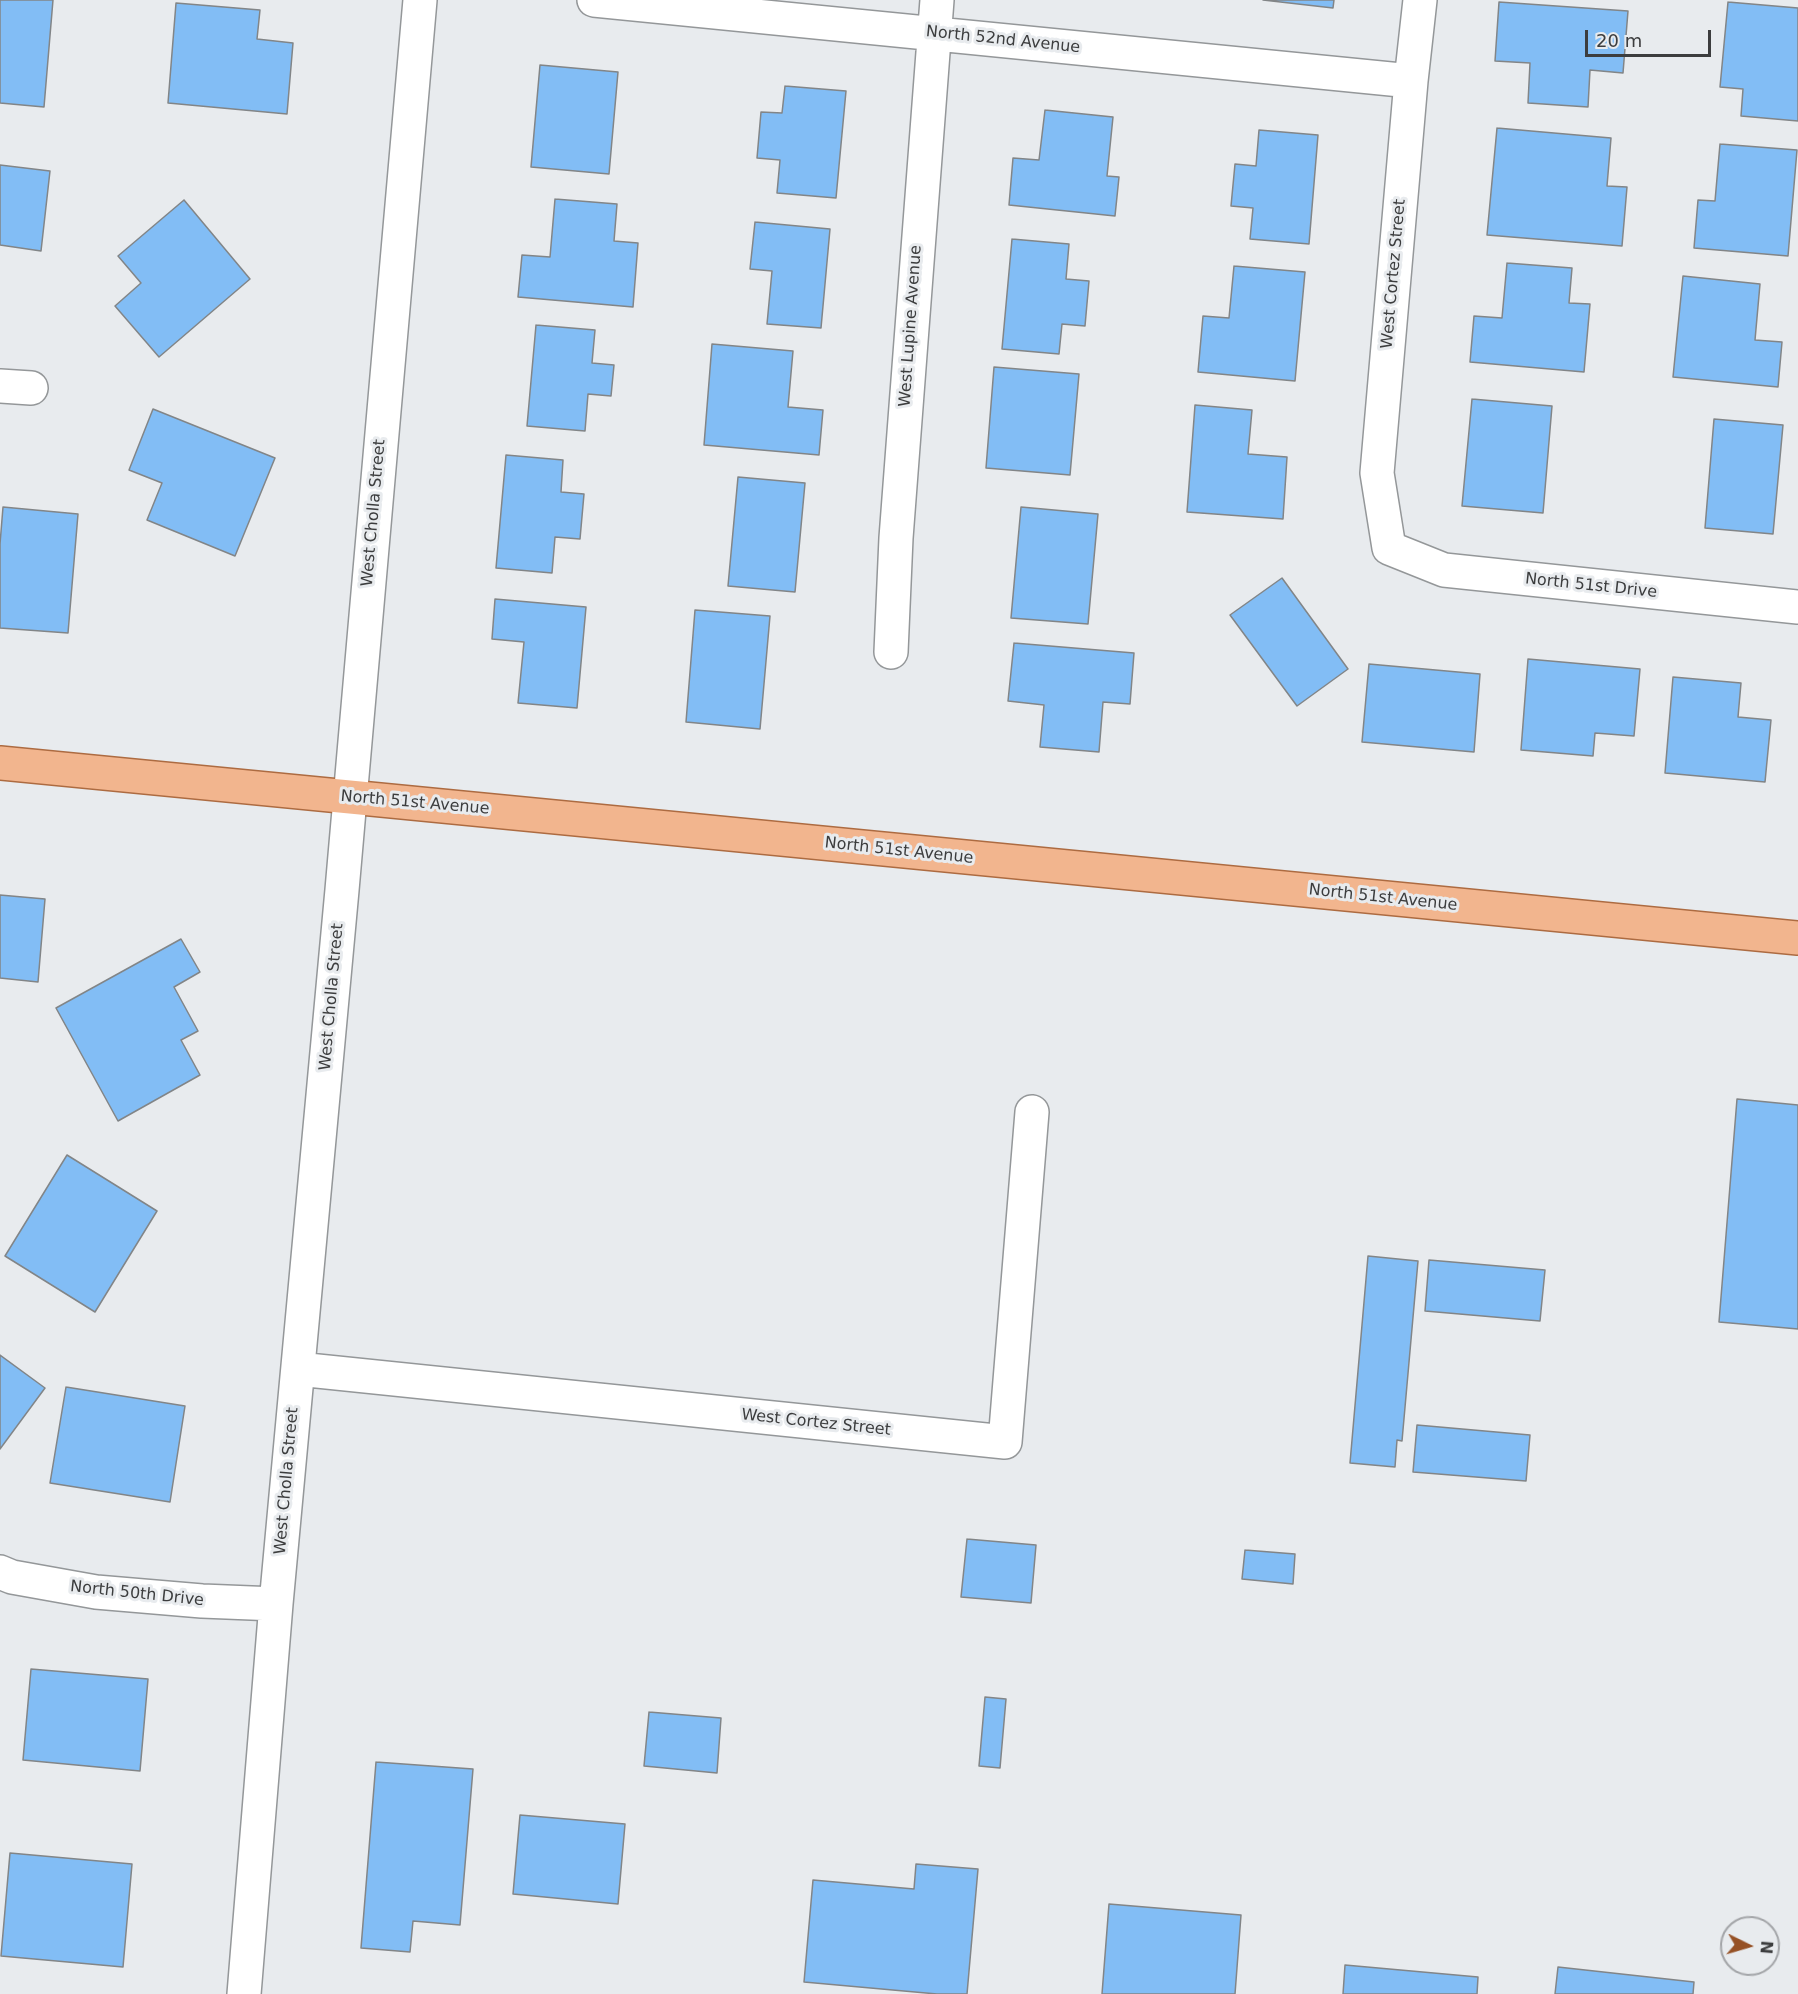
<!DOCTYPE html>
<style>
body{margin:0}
#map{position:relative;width:1798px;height:1994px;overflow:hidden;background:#e8ebee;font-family:"DejaVu Sans",sans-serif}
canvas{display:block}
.north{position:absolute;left:1720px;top:1916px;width:60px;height:60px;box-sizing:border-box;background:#e8ebee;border:2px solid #a3a5a8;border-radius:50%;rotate:95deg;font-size:16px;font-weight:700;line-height:24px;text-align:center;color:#3c3d3e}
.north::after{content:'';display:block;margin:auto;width:21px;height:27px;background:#965125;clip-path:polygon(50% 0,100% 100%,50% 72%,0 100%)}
.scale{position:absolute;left:1585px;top:30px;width:126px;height:27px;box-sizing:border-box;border:3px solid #3c3d3e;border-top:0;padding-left:8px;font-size:18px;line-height:21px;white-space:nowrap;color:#3c3d3e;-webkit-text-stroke:4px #e8ebee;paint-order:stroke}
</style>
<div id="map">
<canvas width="1798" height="1994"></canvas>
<div class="north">N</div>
<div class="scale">20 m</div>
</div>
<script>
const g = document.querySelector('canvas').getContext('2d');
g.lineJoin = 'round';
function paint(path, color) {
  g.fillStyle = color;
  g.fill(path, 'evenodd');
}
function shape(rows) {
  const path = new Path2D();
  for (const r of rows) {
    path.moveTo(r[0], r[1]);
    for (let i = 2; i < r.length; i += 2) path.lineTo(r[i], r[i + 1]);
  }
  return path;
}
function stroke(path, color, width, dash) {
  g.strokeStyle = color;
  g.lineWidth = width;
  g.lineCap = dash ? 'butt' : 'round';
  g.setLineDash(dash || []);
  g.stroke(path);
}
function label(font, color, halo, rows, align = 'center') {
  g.font = font + ' "DejaVu Sans",sans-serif';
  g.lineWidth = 6;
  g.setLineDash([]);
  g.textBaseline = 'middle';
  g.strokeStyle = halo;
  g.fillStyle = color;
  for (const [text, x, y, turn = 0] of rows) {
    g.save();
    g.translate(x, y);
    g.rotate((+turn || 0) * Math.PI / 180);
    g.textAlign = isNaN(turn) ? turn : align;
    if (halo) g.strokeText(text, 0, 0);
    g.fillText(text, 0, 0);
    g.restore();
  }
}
const building = shape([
 [0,0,53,0,44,107,0,103,0,0],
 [1263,0,1334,0,1333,8,1263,0],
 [1499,2,1628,11,1623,73,1590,70,1588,107,1528,103,1530,63,1495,61,1499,2],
 [1728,2,1798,8,1798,121,1741,116,1743,89,1720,87,1728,2],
 [176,3,260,10,257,39,293,43,287,114,168,103,176,3],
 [540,65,618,72,609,174,531,167,540,65],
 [785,86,846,91,836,198,777,193,780,160,757,158,761,112,782,113,785,86],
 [1045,110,1113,117,1107,176,1119,177,1115,216,1009,205,1013,158,1039,160,1045,110],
 [1497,128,1611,138,1607,186,1627,187,1622,246,1487,235,1497,128],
 [1259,130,1318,135,1309,244,1250,239,1253,208,1231,206,1235,164,1256,166,1259,130],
 [1720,144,1797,150,1788,256,1694,248,1698,200,1715,201,1720,144],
 [0,165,50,171,41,251,0,245,0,165],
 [555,199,617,204,614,241,638,243,633,307,518,297,522,255,550,257,555,199],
 [184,200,250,279,159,357,115,306,141,283,118,256,184,200],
 [755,222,830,229,821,328,767,324,772,271,750,269,755,222],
 [1012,239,1069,244,1066,279,1089,281,1085,326,1062,324,1059,354,1002,349,1012,239],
 [1507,263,1572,268,1569,303,1590,304,1584,372,1470,362,1474,316,1502,318,1507,263],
 [1234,266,1305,272,1295,381,1198,372,1203,316,1229,318,1234,266],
 [1683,276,1760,284,1755,340,1782,342,1778,387,1673,377,1683,276],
 [536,325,595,330,592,363,614,365,611,396,588,394,585,431,527,426,536,325],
 [712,344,793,351,788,407,823,410,819,455,704,445,712,344],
 [994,367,1079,374,1070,475,986,468,994,367],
 [1472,399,1552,406,1543,513,1462,506,1472,399],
 [1195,405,1252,410,1248,454,1287,457,1283,519,1187,512,1195,405],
 [153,409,275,458,235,556,147,520,162,483,129,470,153,409],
 [1714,419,1783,425,1773,534,1705,528,1714,419],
 [506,455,563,460,561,492,584,494,580,539,555,537,552,573,496,568,506,455],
 [738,477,805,483,795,592,728,586,738,477],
 [3,507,78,514,68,633,0,628,0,544,3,507],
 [1021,507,1098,514,1088,624,1011,618,1021,507],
 [1282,578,1348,669,1297,706,1230,615,1282,578],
 [495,599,586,607,577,708,518,703,524,642,492,639,495,599],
 [695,610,770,616,760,729,686,722,695,610],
 [1014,643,1134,653,1130,704,1103,702,1099,752,1040,747,1044,705,1008,701,1014,643],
 [1528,659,1640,669,1634,736,1595,733,1593,756,1521,750,1528,659],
 [1369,664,1480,674,1474,752,1362,742,1369,664],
 [1673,677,1741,683,1738,717,1771,720,1765,782,1665,773,1673,677],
 [0,895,45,899,38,982,0,978,0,895],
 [181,939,200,972,174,987,198,1031,181,1040,200,1075,118,1121,56,1008,181,939],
 [1737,1099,1798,1105,1798,1329,1719,1322,1737,1099],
 [67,1155,157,1211,95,1312,5,1256,67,1155],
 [1368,1256,1418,1261,1402,1441,1397,1440,1395,1467,1350,1463,1368,1256],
 [1429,1260,1545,1270,1540,1321,1425,1311,1429,1260],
 [0,1355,45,1388,0,1449,0,1355],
 [66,1387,185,1406,170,1502,50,1483,66,1387],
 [1417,1425,1530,1435,1526,1481,1413,1472,1417,1425],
 [967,1539,1036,1545,1031,1603,961,1597,967,1539],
 [1245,1550,1295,1554,1293,1584,1242,1579,1245,1550],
 [31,1669,148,1679,140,1771,23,1760,31,1669],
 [985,1697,1006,1699,1000,1768,979,1766,985,1697],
 [649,1712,721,1718,717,1773,644,1766,649,1712],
 [376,1762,473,1769,460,1925,413,1921,410,1952,361,1948,376,1762],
 [520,1815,625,1824,618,1904,513,1894,520,1815],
 [10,1853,132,1864,123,1967,1,1956,10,1853],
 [916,1864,978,1869,967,1994,937,1994,804,1982,813,1880,914,1889,916,1864],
 [1109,1904,1241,1915,1235,1994,1102,1994,1109,1904],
 [1345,1965,1478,1977,1477,1994,1343,1994,1345,1965],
 [1558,1967,1694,1982,1693,1994,1555,1994,1558,1967]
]);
paint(building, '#82bdf5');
stroke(building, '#828587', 1.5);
const minor = shape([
 [594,0,1411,81],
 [1420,0,1411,81,1377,473,1389,548,1444,570,1798,607],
 [0,386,31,388],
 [891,652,896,538,937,0],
 [298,1369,1005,1442,1032,1112],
 [0,1572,12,1577,96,1592,202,1601,276,1604],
 [244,1994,276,1604,342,890,420,0]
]);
const major = shape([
 [0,763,1798,938]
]);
stroke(minor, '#949799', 36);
stroke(major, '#ad6b41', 36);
stroke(minor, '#fff', 33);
stroke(major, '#f2b58e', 33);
label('16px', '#3c3d3e', '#e8ebee', [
 ["North 52nd Avenue",1003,40,6],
 ["West Cortez Street",1394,274,-85],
 ["West Lupine Avenue",911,326,-86],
 ["West Cholla Street",374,513,-85],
 ["North 51st Drive",1591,586,6],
 ["North 51st Avenue",415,803,5],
 ["North 51st Avenue",899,851,6],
 ["North 51st Avenue",1383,898,6],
 ["West Cholla Street",332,997,-85],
 ["West Cortez Street",816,1423,6],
 ["West Cholla Street",287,1481,-85],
 ["North 50th Drive",137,1594,6]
]);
</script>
